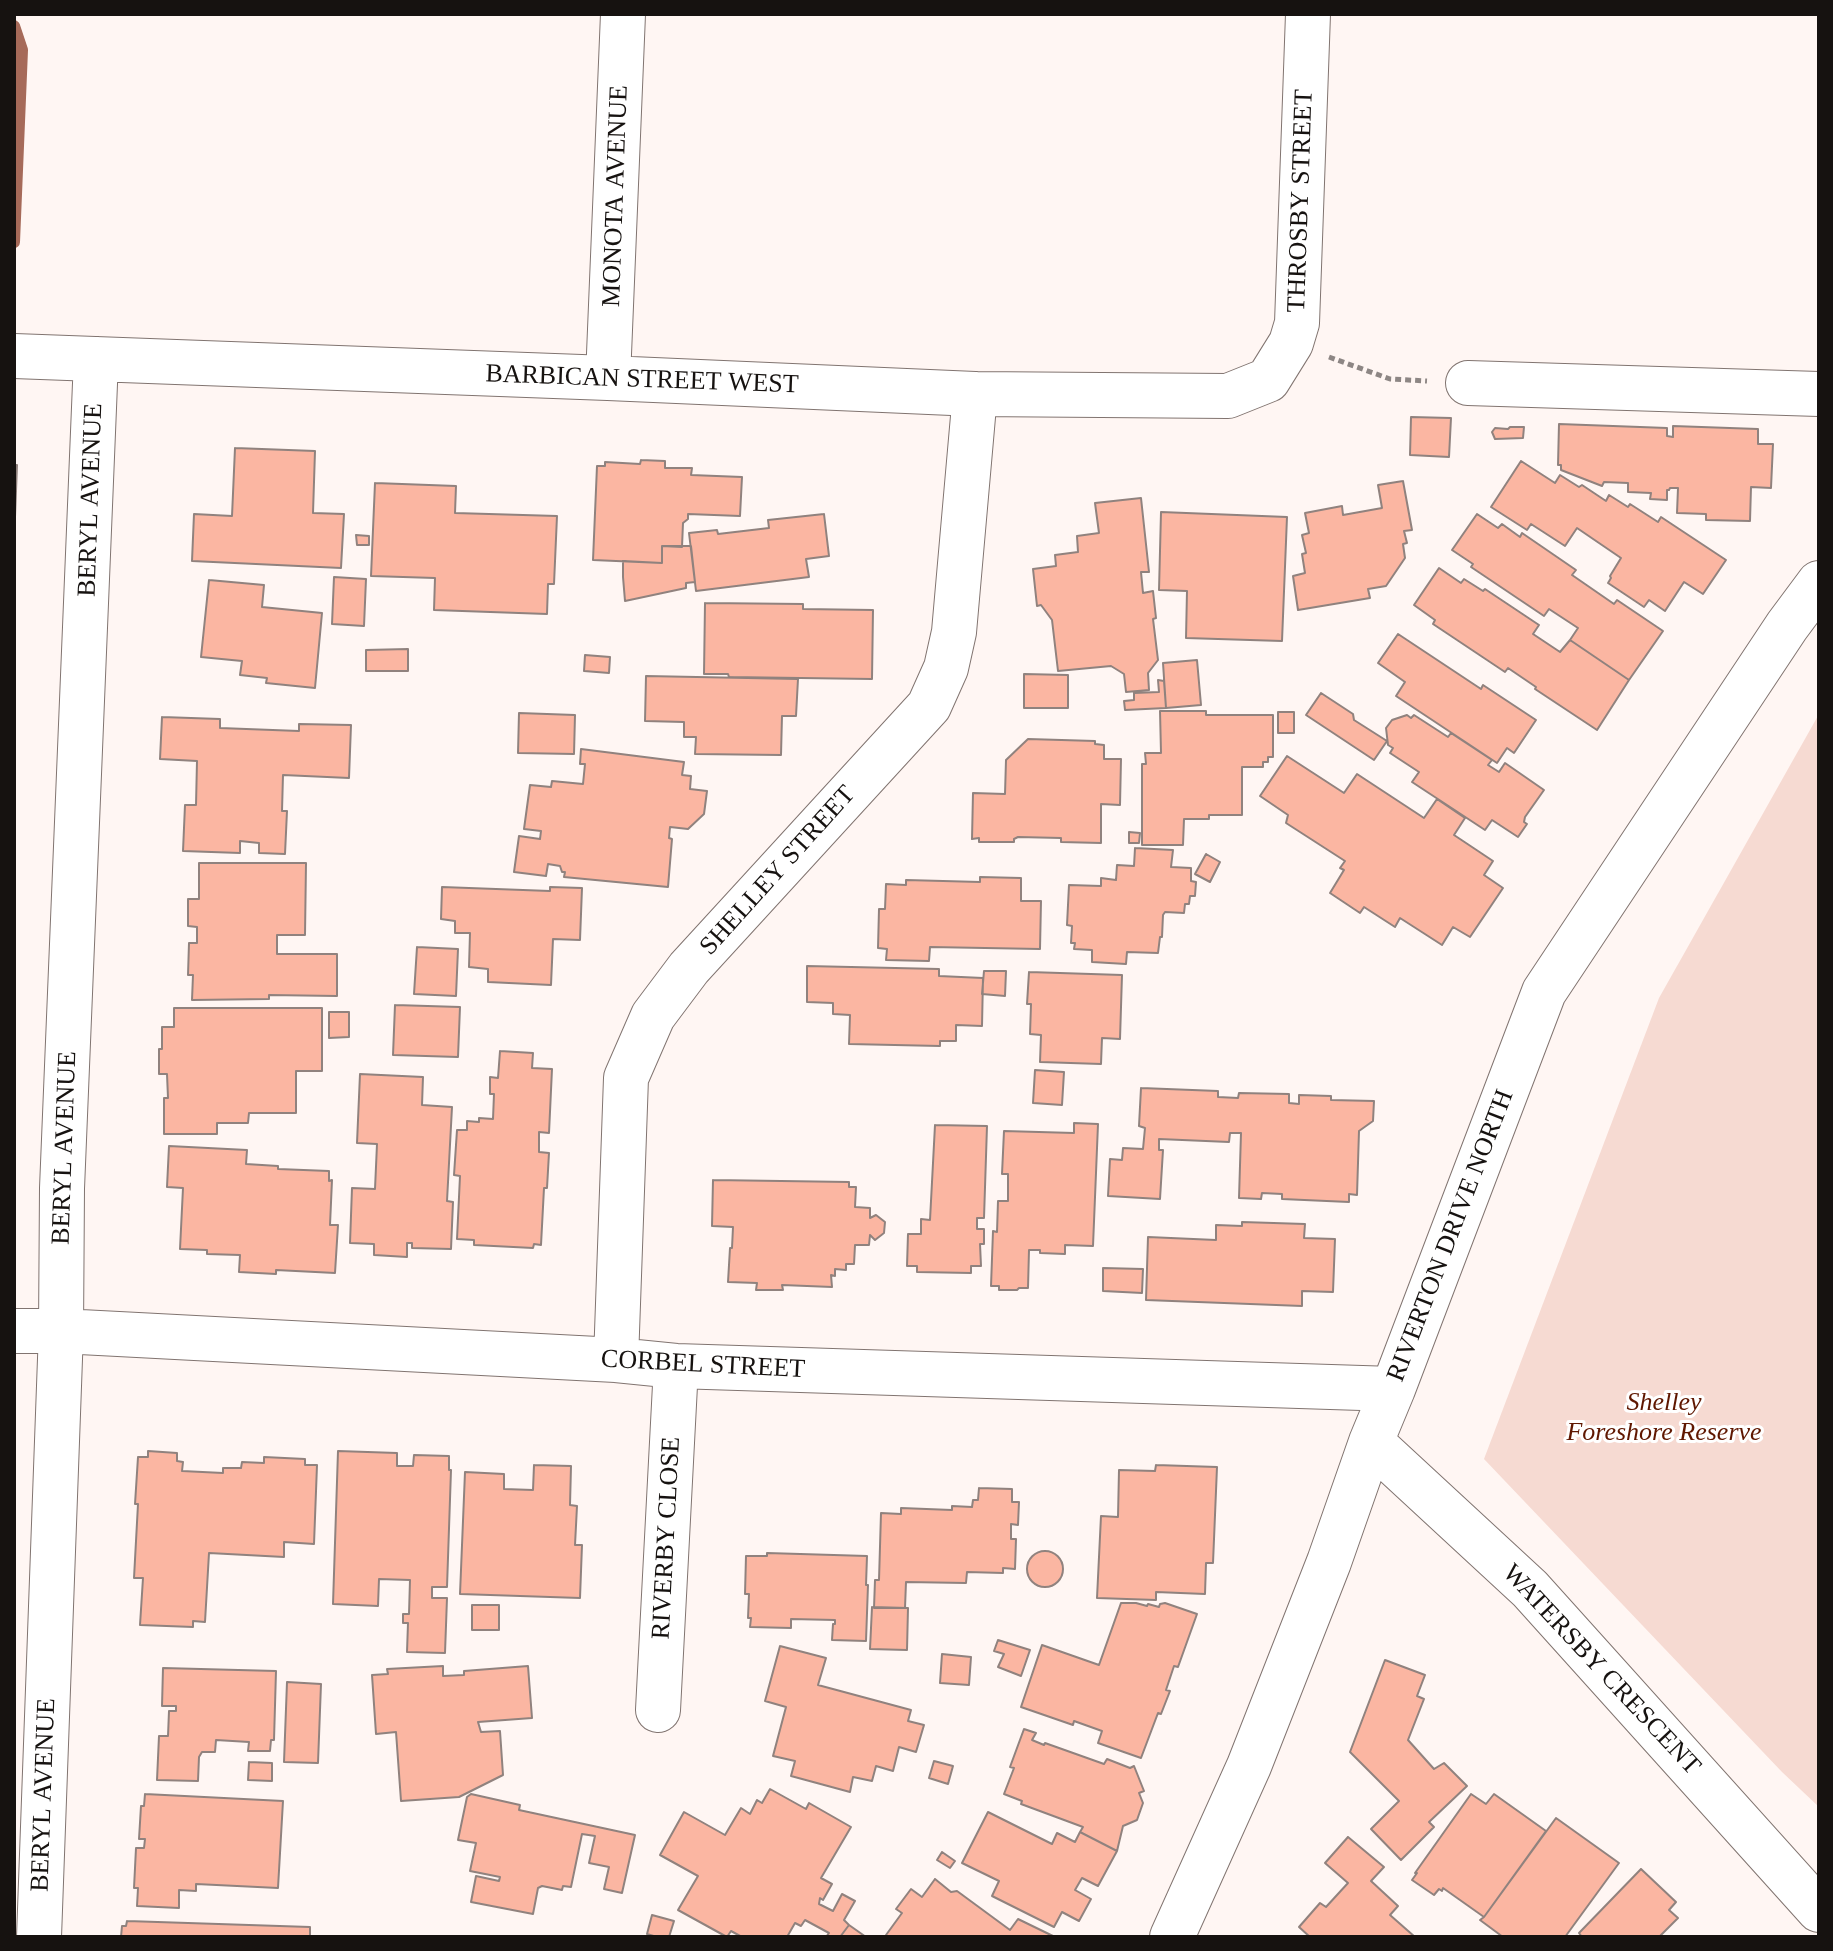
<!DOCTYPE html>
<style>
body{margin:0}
#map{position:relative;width:1833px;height:1951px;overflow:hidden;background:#fff6f3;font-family:"Times New Roman",serif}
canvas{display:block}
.frame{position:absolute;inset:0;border:16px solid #161210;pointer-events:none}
</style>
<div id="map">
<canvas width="1833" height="1951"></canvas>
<div class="frame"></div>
</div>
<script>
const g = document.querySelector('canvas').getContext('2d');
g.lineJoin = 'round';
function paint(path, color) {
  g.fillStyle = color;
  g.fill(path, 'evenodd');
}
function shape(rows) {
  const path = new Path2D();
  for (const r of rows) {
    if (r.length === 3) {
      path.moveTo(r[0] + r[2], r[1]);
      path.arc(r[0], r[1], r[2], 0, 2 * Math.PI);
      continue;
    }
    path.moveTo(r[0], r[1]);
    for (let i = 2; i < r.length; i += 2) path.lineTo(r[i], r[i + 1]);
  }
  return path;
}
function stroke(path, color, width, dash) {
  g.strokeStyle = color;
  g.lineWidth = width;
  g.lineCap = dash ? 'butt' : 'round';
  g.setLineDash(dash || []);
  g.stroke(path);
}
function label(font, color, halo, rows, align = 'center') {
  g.font = font + ' "Times New Roman",serif';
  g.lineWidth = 6;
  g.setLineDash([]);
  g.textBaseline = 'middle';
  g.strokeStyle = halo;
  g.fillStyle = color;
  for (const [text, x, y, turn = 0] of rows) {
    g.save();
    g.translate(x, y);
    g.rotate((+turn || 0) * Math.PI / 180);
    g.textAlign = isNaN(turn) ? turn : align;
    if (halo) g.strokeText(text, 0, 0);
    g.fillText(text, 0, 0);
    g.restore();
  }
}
paint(shape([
 [1819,714,1819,1807,1782,1772,1484,1459,1659,998]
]), '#f6dad2');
stroke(shape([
 [14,26,22,50,14,242]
]), '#a66a59', 12);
const building = shape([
 [1411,417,1451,418,1449,457,1410,455,1411,417],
 [1559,424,1667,428,1667,436,1673,437,1673,426,1758,429,1758,444,1773,444,1771,488,1751,487,1750,521,1706,520,1706,514,1677,513,1678,488,1670,488,1669,490,1667,490,1667,500,1650,499,1651,493,1628,492,1628,483,1604,482,1602,486,1561,470,1561,465,1558,465,1559,424],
 [1510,427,1524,427,1523,438,1495,439,1492,432,1495,428,1508,429,1510,427],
 [235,448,315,451,313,513,344,514,341,568,192,561,194,514,232,516,235,448],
 [641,460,665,461,665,468,692,468,691,475,742,477,740,516,688,514,688,519,683,523,682,547,662,546,662,563,593,560,597,466,605,466,605,462,640,464,641,460],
 [1521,461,1555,483,1560,475,1579,487,1582,485,1606,501,1609,495,1628,507,1630,504,1658,522,1661,517,1726,560,1703,594,1684,582,1665,611,1649,600,1644,607,1608,583,1611,578,1610,576,1621,558,1577,528,1565,546,1531,524,1527,530,1491,507,1521,461],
 [14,465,17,465,14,543,14,465],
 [1403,481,1412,530,1404,531,1407,543,1403,544,1405,558,1386,586,1368,589,1370,598,1298,610,1293,576,1305,573,1302,554,1306,553,1302,535,1309,533,1305,513,1342,506,1343,515,1382,508,1378,485,1403,481],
 [375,483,456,486,455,513,557,516,554,584,548,584,547,614,434,610,435,578,371,576,375,483],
 [1141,498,1149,572,1141,572,1143,593,1153,591,1156,618,1153,619,1158,660,1148,673,1149,690,1126,692,1124,674,1111,666,1058,671,1052,620,1041,605,1037,606,1033,569,1056,566,1055,555,1078,552,1077,536,1099,533,1095,503,1141,498],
 [1161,512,1287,517,1282,641,1186,638,1187,591,1159,590,1161,512],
 [824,514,829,556,806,559,809,577,696,591,689,533,717,530,718,534,769,528,768,520,824,514],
 [1477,514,1498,528,1502,524,1520,537,1522,533,1576,570,1572,575,1614,604,1617,600,1663,631,1629,680,1570,640,1578,628,1549,609,1544,616,1471,567,1473,564,1452,550,1477,514],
 [356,535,369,536,369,545,357,545,356,535],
 [662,546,691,546,695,582,686,583,686,588,625,601,623,577,623,561,662,563,662,546],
 [1439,568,1461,583,1464,579,1483,591,1485,589,1539,625,1533,634,1560,652,1570,640,1629,680,1597,730,1535,689,1536,687,1508,668,1505,672,1433,624,1435,620,1414,605,1439,568],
 [334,577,366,579,364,626,332,624,334,577],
 [209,580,264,585,262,607,322,613,315,688,266,683,267,678,240,675,242,661,201,657,209,580],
 [705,603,803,604,803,609,873,610,872,679,729,677,728,674,704,674,705,603],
 [1398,634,1481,689,1483,685,1536,720,1514,753,1507,748,1497,763,1396,696,1405,682,1378,663,1398,634],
 [408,649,408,671,366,671,366,650,408,649],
 [585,655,610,657,609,673,584,671,585,655],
 [1197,660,1201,705,1166,708,1163,663,1197,660],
 [1024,674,1068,675,1068,708,1024,708,1024,674],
 [646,676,798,679,796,716,782,716,781,755,695,754,696,737,684,737,684,722,645,721,646,676],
 [1158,680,1164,681,1166,708,1125,710,1124,701,1134,700,1134,693,1159,692,1158,680],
 [1321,693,1353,714,1354,720,1387,741,1374,760,1306,715,1321,693],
 [1160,711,1206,711,1206,715,1273,715,1273,757,1268,757,1268,762,1263,762,1263,767,1242,767,1242,815,1209,815,1209,819,1184,819,1183,845,1142,845,1142,764,1146,764,1145,753,1161,753,1160,711],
 [1278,712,1294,712,1294,733,1278,733,1278,712],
 [519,713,575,715,574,754,518,753,519,713],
 [1407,715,1411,718,1414,715,1448,737,1451,733,1492,760,1488,765,1499,772,1505,763,1544,790,1525,817,1524,822,1527,824,1518,837,1492,820,1485,830,1412,782,1419,772,1390,753,1393,748,1388,745,1386,728,1392,720,1407,715],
 [162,717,220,719,220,728,299,731,299,724,351,725,349,778,283,775,282,811,287,811,285,854,259,853,259,843,240,841,240,853,183,851,185,805,196,805,197,761,160,759,162,717],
 [1028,739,1095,741,1095,744,1104,745,1104,759,1121,759,1120,805,1101,804,1101,843,1061,842,1061,838,1018,837,1014,839,1014,842,979,842,979,838,972,839,973,793,1005,794,1006,760,1028,739],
 [581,749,684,762,682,775,691,776,690,789,707,791,704,814,688,829,670,827,669,838,672,839,668,887,564,877,565,872,562,872,560,866,548,864,546,876,514,872,519,836,540,839,541,831,524,829,530,785,551,787,552,781,583,784,585,764,580,764,581,749],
 [1287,756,1344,793,1357,774,1424,818,1437,799,1465,818,1454,835,1493,861,1484,875,1503,888,1470,937,1453,927,1442,945,1400,918,1395,927,1364,907,1360,913,1330,893,1344,870,1340,868,1345,861,1286,823,1288,815,1260,796,1287,756],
 [1129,832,1140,833,1139,843,1129,843,1129,832],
 [1135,848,1173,850,1171,867,1191,868,1191,881,1196,882,1195,896,1190,896,1189,904,1185,904,1184,913,1165,912,1163,915,1162,937,1160,937,1158,953,1127,952,1126,964,1092,962,1092,950,1074,949,1075,943,1071,943,1072,926,1067,925,1069,885,1101,886,1101,878,1116,880,1117,865,1134,866,1135,848],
 [1206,854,1220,862,1210,882,1195,874,1206,854],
 [199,863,306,863,305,935,277,935,277,954,337,954,337,996,269,995,269,999,192,1000,193,975,188,975,189,943,197,943,197,927,188,926,188,899,199,899,199,863],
 [980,877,1021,878,1021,901,1041,901,1040,949,930,947,929,961,886,960,887,949,878,948,879,909,885,909,886,884,906,885,906,880,980,882,980,877],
 [442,887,550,891,550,887,582,888,580,940,553,939,551,985,488,982,488,969,469,967,470,933,455,933,455,921,441,919,442,887],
 [417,947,458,949,456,996,414,994,417,947],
 [807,966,939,969,939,976,983,978,982,1026,956,1025,956,1041,940,1041,940,1046,849,1044,850,1015,833,1014,833,1003,807,1002,807,966],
 [984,971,1006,971,1005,996,982,994,984,971],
 [1029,972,1122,975,1120,1039,1102,1038,1101,1064,1040,1062,1041,1035,1030,1034,1031,1004,1027,1004,1029,972],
 [395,1005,460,1007,458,1057,393,1055,395,1005],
 [174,1008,322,1008,322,1071,296,1071,296,1113,249,1113,248,1123,217,1123,217,1134,164,1134,164,1098,168,1098,167,1074,159,1074,159,1049,162,1049,162,1027,174,1027,174,1008],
 [329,1012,349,1012,349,1037,329,1038,329,1012],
 [500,1051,533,1053,532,1068,552,1069,549,1133,539,1132,539,1152,549,1153,547,1188,544,1188,541,1245,534,1244,533,1248,474,1245,474,1240,457,1239,460,1176,454,1175,457,1130,467,1130,467,1121,479,1122,479,1118,493,1119,494,1094,490,1094,490,1077,498,1078,500,1051],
 [1035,1070,1064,1072,1062,1105,1033,1103,1035,1070],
 [360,1074,423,1077,422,1105,452,1107,447,1201,453,1202,451,1249,412,1248,412,1243,407,1243,407,1257,374,1255,374,1244,350,1243,352,1188,375,1189,377,1144,357,1143,360,1074],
 [1141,1088,1218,1091,1218,1097,1238,1098,1239,1093,1289,1094,1289,1103,1299,1104,1299,1095,1331,1096,1331,1100,1374,1101,1373,1121,1359,1131,1357,1195,1349,1194,1349,1202,1282,1199,1282,1194,1262,1193,1261,1199,1239,1198,1241,1133,1230,1133,1229,1142,1159,1139,1159,1150,1163,1150,1160,1199,1108,1196,1110,1159,1122,1160,1123,1148,1143,1149,1145,1128,1139,1126,1141,1088],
 [1074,1123,1098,1124,1093,1246,1065,1245,1065,1254,1040,1253,1040,1250,1029,1250,1028,1288,1019,1288,1017,1290,999,1290,999,1286,991,1286,993,1231,997,1232,998,1201,1008,1201,1008,1174,1002,1174,1004,1131,1074,1133,1074,1123],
 [935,1125,987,1126,984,1218,977,1218,977,1229,984,1229,984,1244,980,1244,981,1266,971,1266,971,1273,917,1272,917,1266,907,1266,908,1234,921,1234,921,1219,930,1220,935,1125],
 [169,1146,247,1150,246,1164,278,1166,278,1169,329,1171,329,1181,332,1180,330,1225,338,1225,335,1273,276,1270,276,1274,239,1272,240,1255,207,1254,207,1250,180,1249,183,1188,167,1187,169,1146],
 [713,1180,849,1182,849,1187,856,1187,855,1207,870,1208,870,1218,876,1215,885,1222,884,1233,875,1240,870,1235,869,1245,855,1245,854,1264,846,1264,846,1270,835,1269,835,1276,831,1275,832,1287,782,1285,783,1290,756,1290,757,1283,728,1282,730,1248,732,1248,733,1227,712,1226,713,1180],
 [1242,1222,1305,1224,1304,1238,1335,1239,1333,1292,1302,1291,1302,1306,1146,1300,1148,1237,1216,1240,1216,1225,1242,1226,1242,1222],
 [1103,1268,1143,1269,1142,1293,1103,1291,1103,1268],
 [148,1451,177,1453,177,1461,183,1462,182,1471,223,1473,223,1468,241,1468,242,1462,264,1463,264,1457,305,1459,305,1465,317,1465,314,1544,284,1542,284,1557,209,1553,205,1622,193,1621,193,1627,140,1625,143,1578,134,1578,138,1504,135,1504,138,1457,148,1457,148,1451],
 [338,1451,397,1453,397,1466,413,1466,414,1455,449,1456,449,1470,451,1470,447,1587,432,1587,432,1598,447,1598,445,1653,407,1652,408,1623,403,1623,403,1614,409,1614,410,1580,379,1579,378,1606,333,1604,338,1451],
 [534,1465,571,1466,570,1505,577,1506,575,1545,582,1545,580,1598,460,1594,465,1472,504,1474,504,1489,533,1490,534,1465],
 [1156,1465,1217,1467,1213,1563,1206,1563,1205,1594,1156,1592,1156,1600,1097,1598,1101,1516,1118,1517,1119,1470,1155,1471,1156,1465],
 [979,1488,1012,1489,1012,1502,1019,1502,1018,1525,1011,1524,1011,1539,1016,1539,1015,1569,1003,1568,1003,1573,967,1572,966,1583,906,1582,905,1608,874,1608,875,1580,879,1580,881,1513,901,1514,901,1508,952,1510,952,1506,972,1507,973,1500,978,1500,979,1488],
 [1045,1569,18],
 [767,1553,867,1556,866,1585,868,1585,866,1641,832,1640,833,1624,835,1624,835,1620,791,1619,791,1628,750,1627,751,1618,748,1618,749,1594,745,1594,746,1556,767,1556,767,1553],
 [1121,1603,1136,1603,1147,1606,1148,1604,1159,1607,1160,1604,1165,1603,1197,1614,1178,1667,1174,1666,1166,1690,1170,1691,1161,1714,1158,1713,1141,1758,1098,1743,1102,1731,1074,1721,1073,1725,1021,1707,1042,1645,1099,1665,1121,1603],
 [472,1605,499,1605,499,1630,472,1630,472,1605],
 [872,1607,908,1608,907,1650,870,1649,872,1607],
 [998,1640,1030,1650,1021,1676,998,1667,1004,1654,994,1651,998,1640],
 [780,1646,826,1658,818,1685,911,1710,908,1721,924,1725,916,1752,899,1747,893,1771,876,1766,872,1781,853,1777,850,1792,791,1776,795,1761,773,1756,786,1707,765,1701,780,1646],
 [942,1654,971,1657,969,1685,940,1683,942,1654],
 [1385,1660,1425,1675,1417,1696,1424,1699,1408,1740,1434,1769,1444,1763,1467,1786,1429,1822,1434,1827,1401,1860,1371,1829,1399,1801,1350,1752,1385,1660],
 [443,1666,443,1676,464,1675,464,1671,528,1666,532,1718,478,1722,481,1732,500,1731,503,1775,459,1797,401,1801,396,1732,376,1734,372,1675,388,1674,387,1669,443,1666],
 [163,1668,276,1671,274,1740,271,1740,270,1751,248,1751,249,1742,216,1740,215,1752,202,1752,199,1757,198,1781,157,1780,159,1736,168,1736,169,1711,176,1711,176,1706,162,1706,163,1668],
 [287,1682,321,1684,318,1763,284,1762,287,1682],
 [1024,1729,1036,1733,1032,1740,1044,1745,1045,1743,1104,1764,1107,1759,1130,1768,1134,1766,1144,1791,1139,1793,1143,1803,1137,1820,1123,1826,1117,1851,1080,1832,1083,1827,1021,1804,1022,1801,1004,1794,1014,1768,1010,1767,1024,1729],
 [934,1761,953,1766,948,1784,929,1778,934,1761],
 [249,1762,272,1763,272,1781,248,1780,249,1762],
 [770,1789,806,1809,809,1803,851,1827,821,1878,832,1884,823,1900,820,1898,819,1904,833,1911,842,1894,855,1901,844,1920,849,1925,840,1937,826,1937,829,1933,805,1920,801,1926,795,1923,787,1937,742,1937,731,1931,727,1937,678,1910,698,1876,660,1855,684,1812,725,1835,741,1808,750,1814,757,1800,762,1803,770,1789],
 [145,1794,283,1801,278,1888,196,1884,196,1891,179,1890,179,1908,137,1906,138,1888,134,1888,136,1848,144,1848,145,1839,139,1839,141,1806,144,1806,145,1794],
 [471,1794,520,1805,519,1810,635,1835,622,1893,604,1889,609,1867,589,1863,595,1836,582,1834,571,1887,563,1886,562,1890,542,1886,538,1888,533,1914,471,1902,476,1876,499,1881,500,1877,470,1871,476,1843,458,1840,467,1797,471,1794],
 [1471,1794,1486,1804,1494,1794,1546,1831,1484,1917,1443,1888,1442,1891,1439,1889,1434,1895,1412,1880,1417,1873,1415,1873,1471,1794],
 [988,1812,1052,1844,1057,1833,1075,1842,1080,1832,1117,1851,1098,1886,1082,1878,1075,1890,1091,1899,1079,1921,1062,1912,1054,1927,992,1896,999,1881,962,1863,988,1812],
 [1556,1818,1619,1863,1565,1937,1503,1937,1480,1920,1484,1917,1556,1818],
 [1348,1837,1384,1867,1371,1881,1398,1906,1390,1915,1415,1937,1310,1937,1299,1927,1320,1903,1326,1907,1348,1883,1325,1863,1348,1837],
 [942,1852,955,1861,950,1868,937,1860,942,1852],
 [1641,1869,1676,1902,1669,1910,1678,1918,1659,1937,1582,1937,1579,1933,1641,1869],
 [935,1879,951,1892,957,1891,1010,1930,1018,1919,1055,1937,888,1937,886,1935,902,1913,896,1909,911,1889,922,1897,935,1879],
 [652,1915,674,1921,669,1937,657,1937,647,1934,652,1915],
 [127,1921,310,1927,310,1937,121,1937,122,1926,126,1926,127,1921],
 [849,1925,866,1937,840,1937,849,1925]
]);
paint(building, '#fbb6a2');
stroke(building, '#90827e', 2);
const minor = shape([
 [14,356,608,378,975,394,1228,396,1268,380,1291,343,1297,323,1308,14],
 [608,378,623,14],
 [1468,383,1819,394],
 [14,1331,61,1331,616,1360,676,1366,1393,1389],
 [616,1360,626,1078,653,1016,689,968,929,706,946,668,954,632,975,394],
 [1371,1442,1530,1589,1819,1910],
 [658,1710,676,1366],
 [39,1937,61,1331,62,1188,96,359],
 [1172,1937,1249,1766,1329,1562,1371,1442,1393,1389,1544,992,1787,626,1819,583]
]);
stroke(minor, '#817470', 46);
stroke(shape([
 [1329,357,1390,379,1427,381]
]), '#8d8684', 5, [6, 4]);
stroke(minor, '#fff', 44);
label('26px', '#161210', '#fff', [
 ["MONOTA AVENUE",616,196,-88],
 ["THROSBY STREET",1301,201,-88],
 ["BARBICAN STREET WEST",642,380,2],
 ["BERYL AVENUE",91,500,-88],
 ["SHELLEY STREET",778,871,-48],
 ["BERYL AVENUE",65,1148,-88],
 ["RIVERTON DRIVE NORTH",1451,1236,-69],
 ["CORBEL STREET",703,1365,3],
 ["RIVERBY CLOSE",667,1538,-87],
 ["WATERSBY CRESCENT",1601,1670,47],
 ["BERYL AVENUE",44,1795,-88]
]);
label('italic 26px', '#5f1700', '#fff', [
 ["Shelley",1664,1403],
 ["Foreshore Reserve",1664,1433]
]);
</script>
